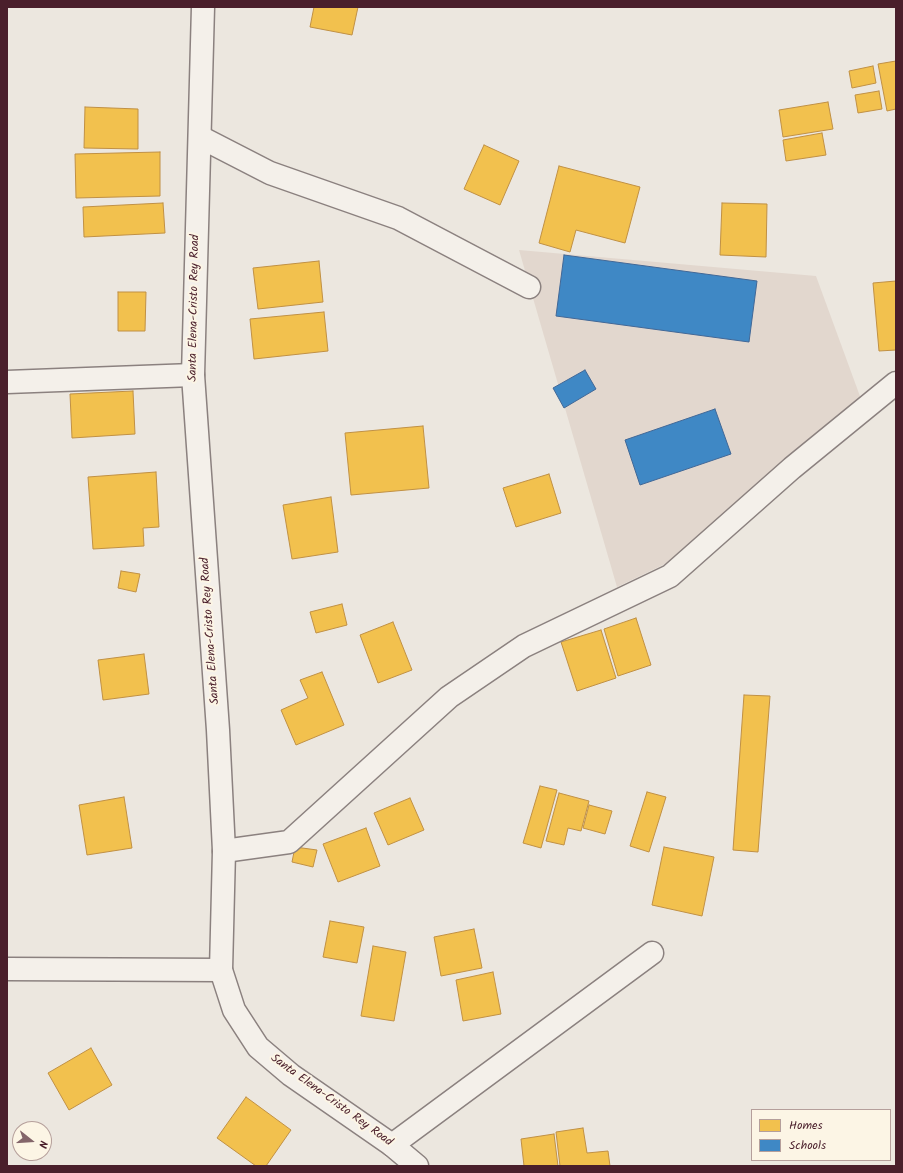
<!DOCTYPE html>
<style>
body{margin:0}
#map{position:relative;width:903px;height:1173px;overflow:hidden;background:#ece7df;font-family:Kalam,sans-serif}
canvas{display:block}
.frame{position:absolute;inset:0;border:8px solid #4a1f2b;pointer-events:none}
.legend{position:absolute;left:751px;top:1109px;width:140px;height:52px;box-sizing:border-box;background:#fcf5e5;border:1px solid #b59f9b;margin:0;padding:5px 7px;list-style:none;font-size:12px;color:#4a1f2b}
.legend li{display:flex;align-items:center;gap:8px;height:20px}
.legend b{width:20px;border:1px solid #b59f9b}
.north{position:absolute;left:12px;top:1121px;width:40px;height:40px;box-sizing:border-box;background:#fcf5e5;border:1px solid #b59f9b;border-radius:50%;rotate:107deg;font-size:11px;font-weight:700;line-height:16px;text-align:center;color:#4a1f2b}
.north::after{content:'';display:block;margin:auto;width:14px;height:18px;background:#83656a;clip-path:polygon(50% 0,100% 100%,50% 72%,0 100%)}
</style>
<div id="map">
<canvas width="903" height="1173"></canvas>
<div class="frame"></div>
<ul class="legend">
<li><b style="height:11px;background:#f2c14e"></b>Homes</li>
<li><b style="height:11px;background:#3f88c5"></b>Schools</li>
</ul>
<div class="north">N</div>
</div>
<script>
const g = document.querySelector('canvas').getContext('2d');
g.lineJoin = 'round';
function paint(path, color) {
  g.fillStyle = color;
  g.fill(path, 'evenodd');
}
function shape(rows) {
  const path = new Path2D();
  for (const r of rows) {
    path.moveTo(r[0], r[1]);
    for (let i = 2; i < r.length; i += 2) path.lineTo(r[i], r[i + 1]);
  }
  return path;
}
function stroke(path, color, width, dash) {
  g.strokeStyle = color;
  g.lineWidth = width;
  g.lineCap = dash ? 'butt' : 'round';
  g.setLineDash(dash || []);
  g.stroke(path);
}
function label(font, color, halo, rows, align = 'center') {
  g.font = font + ' Kalam,sans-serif';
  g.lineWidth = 4;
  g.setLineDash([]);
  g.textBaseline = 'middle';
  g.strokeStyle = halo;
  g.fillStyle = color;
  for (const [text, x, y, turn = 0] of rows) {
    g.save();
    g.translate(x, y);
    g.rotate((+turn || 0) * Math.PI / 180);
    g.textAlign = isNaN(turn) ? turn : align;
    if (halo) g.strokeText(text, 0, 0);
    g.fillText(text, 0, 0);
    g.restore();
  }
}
paint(shape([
 [519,250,816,276,861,399,667,563,617,587]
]), '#e2d7ce');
const homes = shape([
 [314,7,358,7,352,35,310,27,314,7],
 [896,61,896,109,887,111,878,64,896,61],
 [873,66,876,83,852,88,849,71,873,66],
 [879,91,882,109,858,113,855,95,879,91],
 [828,102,833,129,783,137,779,110,828,102],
 [85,107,138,109,138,149,84,148,85,107],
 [822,133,826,155,786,161,783,140,822,133],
 [484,145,519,161,500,205,464,189,484,145],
 [160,152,160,196,76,198,75,154,160,152],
 [559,166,640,187,625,243,576,230,570,252,539,243,559,166],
 [163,203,165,233,84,237,83,207,163,203],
 [722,203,767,204,766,257,720,255,722,203],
 [319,261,323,302,258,309,253,268,319,261],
 [896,281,896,350,879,351,873,283,896,281],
 [118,292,146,292,145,331,118,331,118,292],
 [324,312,328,351,254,359,250,319,324,312],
 [133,391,135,434,72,438,70,394,133,391],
 [423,426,429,488,351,495,345,433,423,426],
 [156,472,159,527,143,528,144,546,93,549,88,477,156,472],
 [549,474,561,513,516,527,503,488,549,474],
 [331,497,338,552,292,559,283,505,331,497],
 [121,571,140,574,136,592,118,588,121,571],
 [342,604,347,625,316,633,310,612,342,604],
 [636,618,651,665,618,676,604,629,636,618],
 [393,622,412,670,378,683,360,635,393,622],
 [601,630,616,678,577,691,561,642,601,630],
 [144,654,149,694,103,700,98,660,144,654],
 [322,672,344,725,296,745,281,710,308,698,300,680,322,672],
 [744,695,770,696,758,852,733,850,744,695],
 [540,786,557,790,541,848,523,843,540,786],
 [647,792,666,797,649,852,630,846,647,792],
 [559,793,589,801,581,831,568,828,564,845,546,841,559,793],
 [124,797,132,848,87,855,79,805,124,797],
 [410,798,424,830,388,845,374,813,410,798],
 [589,805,612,811,605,834,583,828,589,805],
 [366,828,380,866,338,882,323,844,366,828],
 [295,847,317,850,313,867,292,862,295,847],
 [664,847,714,857,702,916,652,905,664,847],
 [330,921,364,927,357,963,323,957,330,921],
 [474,929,482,968,441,976,434,937,474,929],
 [373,946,406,952,394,1021,361,1016,373,946],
 [493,972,501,1014,463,1021,456,980,493,972],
 [91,1048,112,1085,69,1110,48,1073,91,1048],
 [246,1097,291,1130,266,1166,256,1166,217,1138,246,1097],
 [583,1128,587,1153,608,1151,610,1166,560,1166,556,1132,583,1128],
 [554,1134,558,1166,524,1166,521,1139,554,1134]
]);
paint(homes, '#f2c14e');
stroke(homes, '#c09044', 1);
const schools = shape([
 [564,255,757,281,749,342,556,316,564,255],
 [585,370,596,389,564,408,553,388,585,370],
 [715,409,731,454,640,485,625,440,715,409]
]);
paint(schools, '#3f88c5');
stroke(schools, '#426897', 1);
const minor = shape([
 [200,137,270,173,398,218,529,287],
 [7,382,193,375],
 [224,851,289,842,449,697,524,646,670,576,792,468,896,383],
 [7,969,221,970],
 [392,1145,652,953]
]);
const secondary = shape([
 [203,7,193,375,218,730,224,851,221,970,234,1010,258,1047,291,1075,392,1145,417,1166]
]);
stroke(minor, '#8b817f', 25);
stroke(secondary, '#8b817f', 25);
stroke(minor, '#f4f0ea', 22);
stroke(secondary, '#f4f0ea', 22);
label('12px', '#4a1f2b', '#fcf5e5', [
 ["Santa Elena-Cristo Rey Road",195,308,-89],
 ["Santa Elena-Cristo Rey Road",211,631,-94],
 ["Santa Elena-Cristo Rey Road",331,1101,36]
]);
</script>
